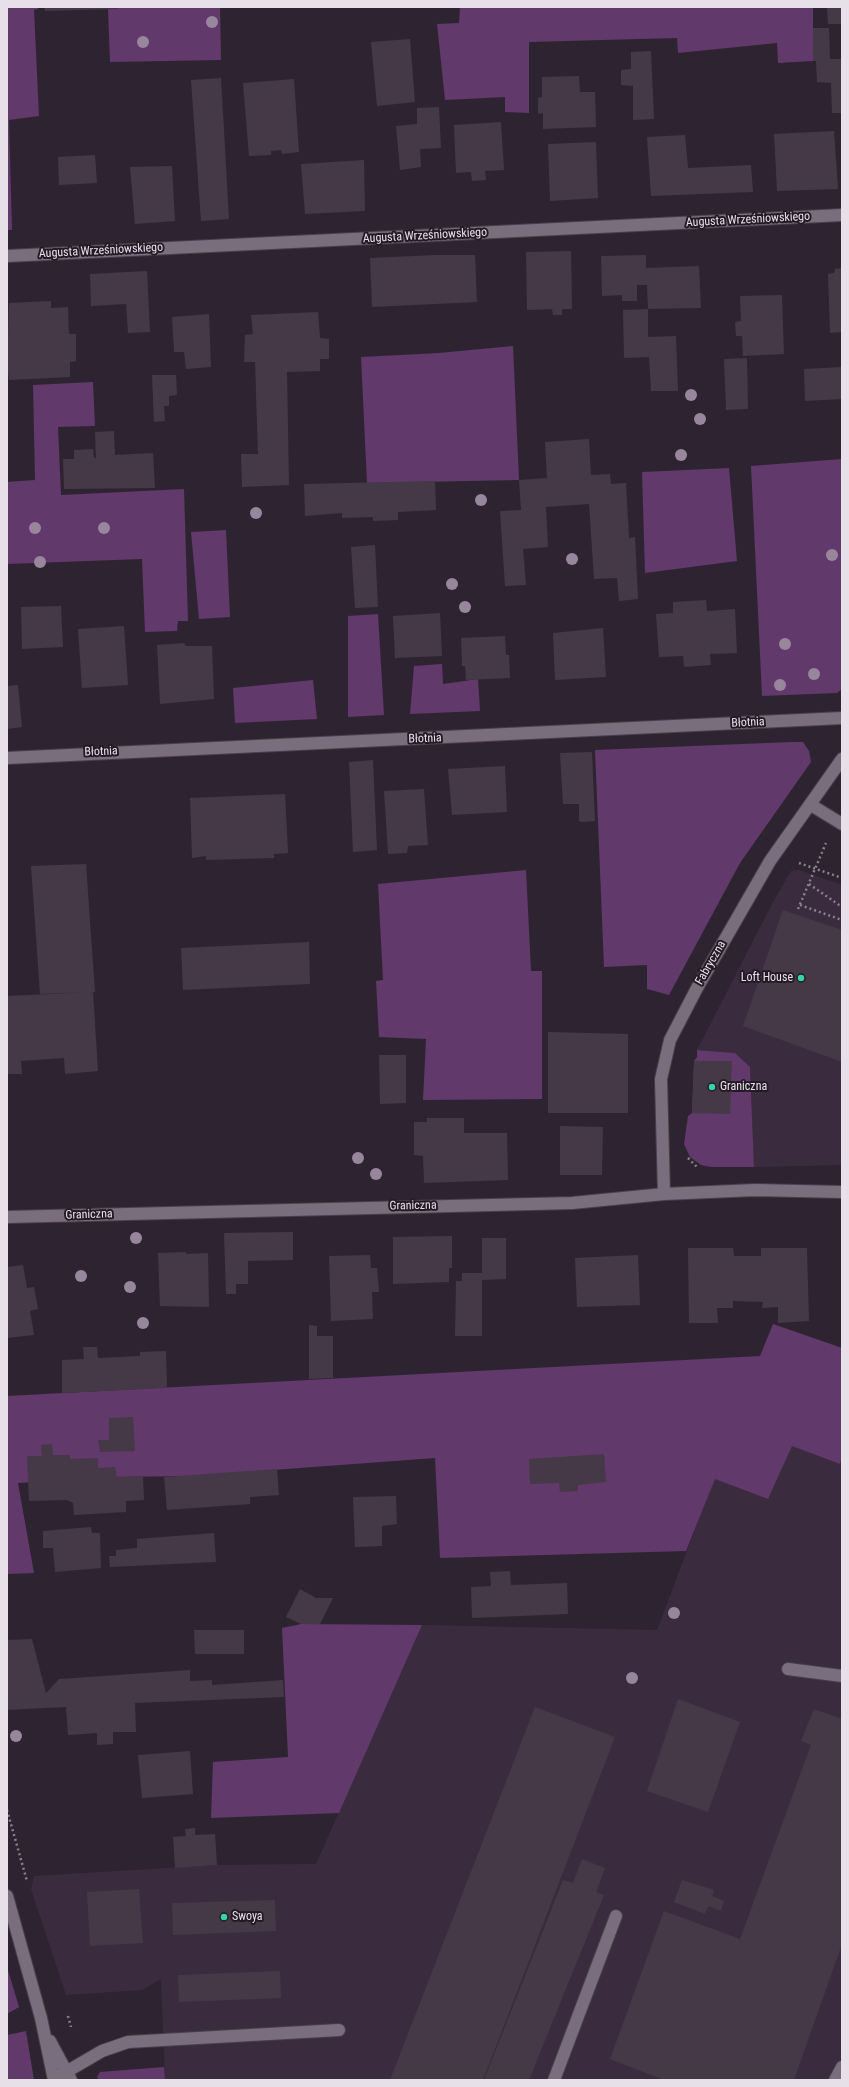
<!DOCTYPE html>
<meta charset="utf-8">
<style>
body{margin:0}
#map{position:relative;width:849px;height:2087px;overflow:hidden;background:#2e2431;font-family:"Roboto Condensed",sans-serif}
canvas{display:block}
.frame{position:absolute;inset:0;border:8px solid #e7e0e9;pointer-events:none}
</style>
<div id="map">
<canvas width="849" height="2087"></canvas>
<div class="frame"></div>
</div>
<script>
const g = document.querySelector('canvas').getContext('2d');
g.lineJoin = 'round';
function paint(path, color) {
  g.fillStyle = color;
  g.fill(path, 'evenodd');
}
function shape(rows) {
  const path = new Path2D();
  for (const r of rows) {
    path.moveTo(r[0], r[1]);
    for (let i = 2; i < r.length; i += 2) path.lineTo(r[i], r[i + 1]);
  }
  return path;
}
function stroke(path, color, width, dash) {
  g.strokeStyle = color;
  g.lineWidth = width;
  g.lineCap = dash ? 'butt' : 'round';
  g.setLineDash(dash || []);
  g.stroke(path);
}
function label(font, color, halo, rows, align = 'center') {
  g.font = font + ' "Roboto Condensed",sans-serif';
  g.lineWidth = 4;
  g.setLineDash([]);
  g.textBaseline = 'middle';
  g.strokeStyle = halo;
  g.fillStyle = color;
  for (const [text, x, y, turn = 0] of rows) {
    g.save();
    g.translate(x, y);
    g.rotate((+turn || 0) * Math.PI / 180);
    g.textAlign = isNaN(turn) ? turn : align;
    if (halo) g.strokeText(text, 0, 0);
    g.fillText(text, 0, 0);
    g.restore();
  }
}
paint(shape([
 [799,870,842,885,842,1165,754,1167,750,1067,735,1053,697,1050,772,904,791,871],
 [773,1324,842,1348,842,2080,165,2080,161,1979,142,1990,66,1995,31,1889,34,1876,217,1865,316,1864,422,1625,657,1630]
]), '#3a2c3e');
paint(shape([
 [7,7,38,7,38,9,34,10,39,116,9,120,12,230,7,230],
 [118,7,220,8,221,60,110,62,108,9],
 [460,7,813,7,813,61,778,63,777,43,678,53,677,38,529,42,529,113,505,112,505,97,445,100,437,24,459,23],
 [513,346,519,480,367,483,361,357,439,353],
 [93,382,95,426,58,427,61,495,184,489,188,621,178,621,177,631,145,632,142,559,7,564,7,482,35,480,33,385],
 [842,459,842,689,837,693,762,696,751,466],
 [729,468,737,561,645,573,642,472],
 [226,530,230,617,199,619,191,532],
 [378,614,384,715,348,717,348,616],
 [442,664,443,684,478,679,480,711,410,714,414,666],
 [313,680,317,719,235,723,233,688],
 [791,742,803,742,809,751,811,762,740,863,669,995,647,989,647,965,604,967,595,750],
 [526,870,531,971,542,971,542,1099,423,1100,426,1039,379,1037,376,981,383,980,378,884],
 [697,1050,735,1053,750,1067,754,1167,711,1167,701,1165,690,1157,684,1144,688,1116,692,1113,694,1061,697,1057],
 [773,1324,842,1348,842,1457,840,1464,792,1446,768,1499,715,1479,686,1551,440,1558,435,1458,192,1476,117,1477,18,1483,34,1573,7,1574,7,1396,760,1356],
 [301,1624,422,1625,339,1813,211,1818,213,1762,288,1757,282,1628],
 [7,1967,19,2007,7,2014],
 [26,2031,34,2080,7,2080,7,2035],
 [164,2067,165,2080,99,2080,97,2077,100,2072]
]), '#61396b');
paint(shape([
 [44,7,118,7,118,9,45,11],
 [827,7,842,7,842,24,828,24],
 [813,28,829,28,830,59,842,59,842,113,832,113,831,83,817,82,816,61,813,61],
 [410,39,415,102,377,106,371,42],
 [651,51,654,119,633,120,633,86,621,85,621,70,631,69,631,52],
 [579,76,580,92,595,92,596,127,543,129,543,113,538,114,538,98,542,97,542,77],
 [221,78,229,219,201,221,191,80],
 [294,79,299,152,282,154,281,150,271,151,271,155,249,156,243,83],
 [439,107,441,148,420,149,421,167,400,170,396,126,417,124,417,108],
 [501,122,504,170,485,171,486,180,472,181,471,172,456,173,454,125],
 [834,131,838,189,777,191,774,134],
 [685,135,688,168,751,165,753,192,651,196,647,137],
 [596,142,598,198,550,201,548,144],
 [95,155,97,183,59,185,58,157],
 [364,160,365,211,305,214,301,164],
 [172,166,175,221,135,224,130,167],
 [571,251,572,309,562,309,562,315,553,315,552,309,527,310,526,252],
 [436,255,475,255,477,302,372,307,370,258],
 [646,255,646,268,699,266,701,308,648,309,647,285,637,285,637,301,622,301,622,295,602,296,601,256],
 [842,268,842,332,830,333,828,274,834,273,835,269],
 [147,271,150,332,128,333,126,304,91,306,90,274],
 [782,295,784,354,743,356,742,336,736,336,735,322,741,321,740,296],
 [51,301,51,308,68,307,69,334,76,334,76,361,70,362,70,377,9,380,7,365,9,303],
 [648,309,648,337,676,336,678,391,651,391,649,357,624,358,623,310],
 [318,312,320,338,329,339,329,359,320,359,320,371,287,372,289,485,242,487,241,454,258,454,255,362,244,362,245,335,253,334,251,315],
 [209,314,211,367,186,369,184,352,174,352,172,317],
 [747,358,748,409,726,410,724,359],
 [842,367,842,399,805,401,804,369],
 [152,375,176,375,177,395,169,396,169,406,164,406,165,421,154,422],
 [114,431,115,455,153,453,155,488,64,489,63,459,74,459,74,450,93,449,94,458,96,458,95,432],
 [589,439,591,475,610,474,611,484,626,483,629,538,635,537,638,599,619,601,617,578,594,579,589,504,546,507,548,547,523,549,526,585,505,586,500,511,521,510,519,480,547,478,545,442],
 [435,481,436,510,398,512,398,520,373,521,373,517,342,518,342,513,305,516,304,484],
 [375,545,378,607,355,608,351,547],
 [706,600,707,611,735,609,737,653,710,654,711,665,684,667,683,656,659,657,656,614,673,613,673,602],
 [61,606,63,647,22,649,21,607],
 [440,613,442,656,395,658,393,616],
 [124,626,128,685,82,688,78,629],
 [603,628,606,677,555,680,553,633],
 [505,636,506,655,509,655,510,678,466,680,465,666,462,666,461,638],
 [184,643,186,646,212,646,214,699,160,704,157,645],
 [18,685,22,727,7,729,7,686],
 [592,752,595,821,582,822,579,821,579,804,563,804,560,753],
 [373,760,377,850,353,852,349,762],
 [505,766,507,812,452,815,448,769],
 [424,789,428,845,408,846,407,853,388,854,384,791],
 [285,794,288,853,274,854,274,858,206,860,206,856,192,858,190,798],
 [86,864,95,992,40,994,31,866],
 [783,910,842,930,842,1062,743,1026],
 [309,942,310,984,183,990,181,948],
 [93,992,98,1071,65,1074,64,1058,21,1061,22,1074,7,1074,7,996],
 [548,1032,628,1034,628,1113,548,1113],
 [379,1055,406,1055,406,1103,380,1104],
 [694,1061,732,1061,730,1114,692,1113],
 [427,1118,464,1118,464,1133,507,1133,508,1180,424,1183,423,1156,414,1155,414,1122,427,1122],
 [560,1126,603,1127,602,1175,560,1175],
 [293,1232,293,1260,248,1261,248,1284,236,1284,236,1294,226,1294,224,1233],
 [452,1236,452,1268,449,1268,449,1282,393,1284,393,1237],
 [482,1238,506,1238,506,1279,482,1280,482,1336,455,1336,456,1281,462,1281,462,1273,482,1273],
 [688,1248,733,1248,734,1256,761,1256,761,1248,807,1248,809,1321,778,1323,778,1307,762,1308,763,1302,733,1301,733,1308,717,1308,718,1323,689,1323],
 [186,1252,186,1254,208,1253,209,1307,160,1306,158,1253],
 [370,1255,371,1268,377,1268,379,1292,372,1292,373,1319,331,1321,329,1256],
 [638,1255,640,1305,577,1307,575,1258],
 [23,1265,27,1288,34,1287,38,1309,30,1311,34,1335,7,1338,7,1267],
 [309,1325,317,1326,317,1336,333,1336,333,1378,309,1379],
 [83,1347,97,1347,98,1358,140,1356,140,1352,166,1351,167,1388,62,1393,62,1360,84,1359],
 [133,1417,135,1451,100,1452,98,1440,109,1440,109,1418],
 [52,1444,53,1455,70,1455,70,1459,98,1458,98,1468,115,1467,117,1477,143,1476,144,1500,126,1501,126,1512,74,1515,73,1503,67,1500,29,1501,27,1456,42,1456,41,1445],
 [604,1454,606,1482,578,1485,578,1491,560,1492,559,1483,530,1484,529,1459],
 [277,1469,279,1495,250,1497,250,1504,167,1510,164,1477],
 [396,1496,397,1524,382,1526,382,1546,355,1547,353,1497],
 [91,1527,92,1533,100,1533,101,1568,55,1572,53,1548,43,1548,43,1531],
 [214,1533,216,1562,110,1567,109,1556,116,1556,116,1550,137,1548,137,1539],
 [510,1571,511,1585,567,1583,568,1614,472,1618,471,1587,491,1586,490,1572],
 [300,1589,316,1598,333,1598,320,1624,301,1624,286,1617],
 [194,1630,244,1630,244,1654,195,1654],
 [32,1639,46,1693,59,1679,190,1670,190,1681,212,1680,212,1685,283,1680,284,1697,135,1703,136,1732,113,1732,113,1744,97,1745,97,1733,68,1735,66,1707,7,1710,7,1640],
 [678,1699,740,1722,708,1812,647,1791],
 [535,1707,615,1737,483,2080,390,2080],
 [814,1709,842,1719,842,1944,794,2080,664,2080,610,2059,664,1911,740,1939,811,1745,801,1741],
 [190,1751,193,1794,142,1798,138,1755],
 [195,1828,195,1835,215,1834,217,1865,175,1868,173,1837,186,1836,185,1829],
 [582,1859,605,1868,596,1892,604,1895,529,2080,484,2080,563,1880,573,1883],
 [682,1880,714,1890,712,1896,724,1901,721,1911,708,1906,705,1914,674,1902],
 [139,1889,143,1943,90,1946,87,1892],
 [275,1900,276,1931,173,1935,172,1903],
 [280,1971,281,1998,179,2002,178,1975]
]), '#453948');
const service = shape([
 [811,805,842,824],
 [788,1669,842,1676],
 [54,2079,102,2051,128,2042,339,2030],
 [554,2080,616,1916],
 [835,2080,842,2067]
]);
const minor = shape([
 [7,256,842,215],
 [7,758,842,718],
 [664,1194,661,1079,670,1040,697,988,770,861,842,759],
 [7,1217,572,1203,664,1194,755,1190,842,1192]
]);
const tertiary = shape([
 [7,1896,41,2018,54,2080],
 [50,2041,71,2080]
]);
stroke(service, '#48404b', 14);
stroke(minor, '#48404b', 14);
stroke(tertiary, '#48404b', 14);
stroke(shape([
 [799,863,842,878],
 [809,884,842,907],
 [800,905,842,920],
 [798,909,826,843],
 [688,1158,697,1167],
 [7,1810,27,1881],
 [68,2016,71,2027]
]), '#89818c', 2.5, [2, 3]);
stroke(service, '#7a6e7e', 12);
stroke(minor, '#7a6e7e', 12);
stroke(tertiary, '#7a6e7e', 12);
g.fillStyle = '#98869d';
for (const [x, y] of [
 [212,22],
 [143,42],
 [691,395],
 [700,419],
 [681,455],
 [481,500],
 [256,513],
 [35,528],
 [104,528],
 [832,555],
 [572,559],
 [40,562],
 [452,584],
 [465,607],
 [785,644],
 [814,674],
 [780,685],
 [358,1158],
 [376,1174],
 [136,1238],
 [81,1276],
 [130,1287],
 [143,1323],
 [674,1613],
 [632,1678],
 [16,1736]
]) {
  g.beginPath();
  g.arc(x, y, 6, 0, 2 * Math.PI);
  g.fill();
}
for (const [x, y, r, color] of [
 [801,978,4,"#36d4a7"],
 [712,1087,4,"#36d4a7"],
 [224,1917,4,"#36d4a7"]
]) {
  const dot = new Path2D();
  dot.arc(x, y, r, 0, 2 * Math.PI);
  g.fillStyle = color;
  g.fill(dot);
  stroke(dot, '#241a27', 1.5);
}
label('12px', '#e7e0e9', '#241a27', [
 ["Augusta Wrześniowskiego",748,220,-3],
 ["Augusta Wrześniowskiego",425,236,-3],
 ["Augusta Wrześniowskiego",101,251,-3],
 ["Błotnia",748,723,-3],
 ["Błotnia",425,739,-2],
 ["Błotnia",101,752,-2],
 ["Fabryczna",711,963,-60],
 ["Graniczna",413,1206,-1],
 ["Graniczna",89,1215,-2]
]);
label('12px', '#e7e0e9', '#241a27', [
 ["Loft House",793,978,"right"],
 ["Graniczna",720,1087],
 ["Swoya",232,1917]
], 'left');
</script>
